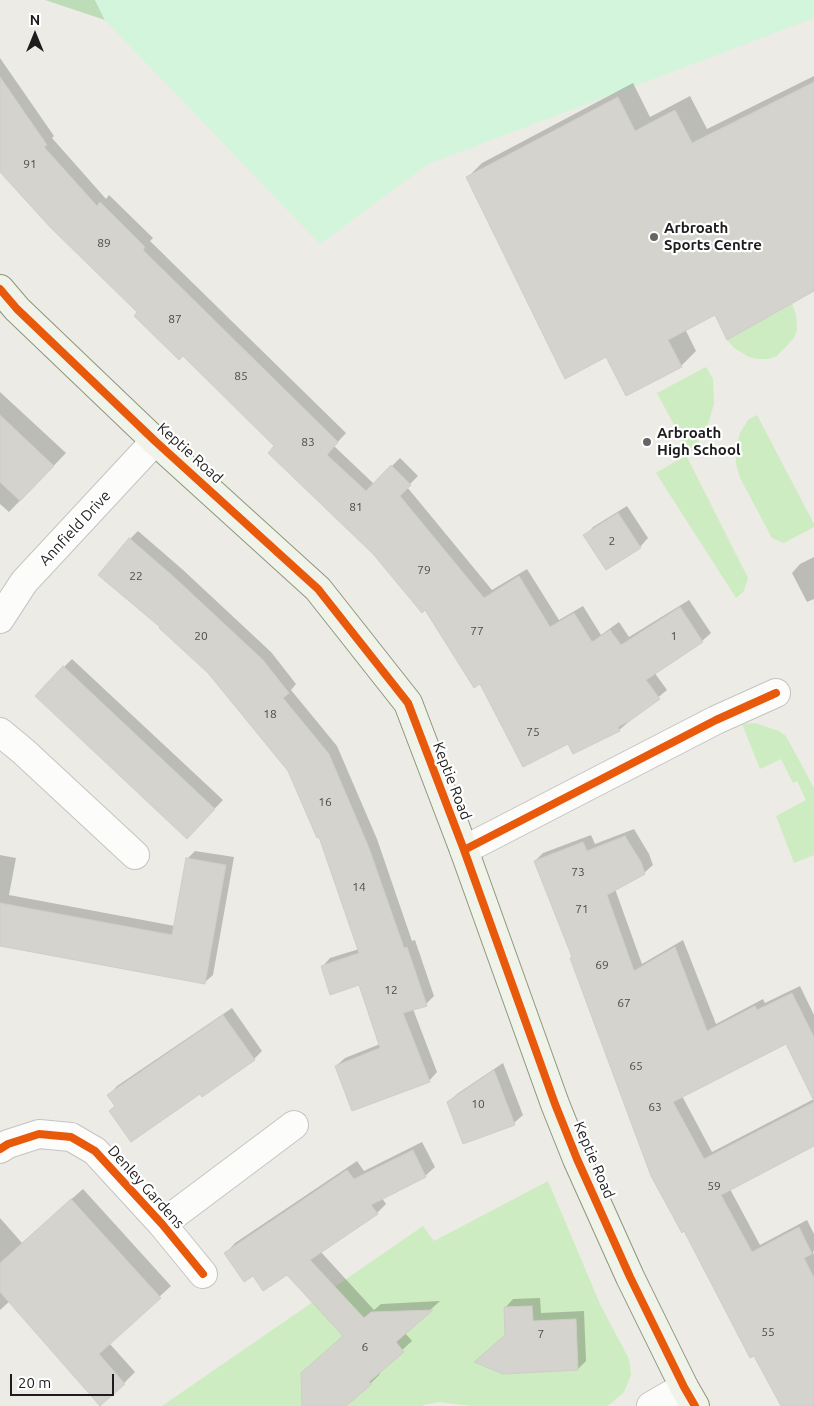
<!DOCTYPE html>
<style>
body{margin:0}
#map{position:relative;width:814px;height:1406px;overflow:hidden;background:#ecebe5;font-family:Ubuntu,sans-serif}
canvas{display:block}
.north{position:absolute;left:10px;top:10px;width:50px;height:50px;-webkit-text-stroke:4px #fff;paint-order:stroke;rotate:0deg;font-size:14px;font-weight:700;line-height:20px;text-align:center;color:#1d1d1d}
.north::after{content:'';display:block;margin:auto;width:18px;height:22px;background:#1d1d1d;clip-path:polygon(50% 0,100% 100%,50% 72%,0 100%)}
.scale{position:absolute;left:10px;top:1374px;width:104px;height:22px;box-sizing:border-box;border:2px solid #1d1d1d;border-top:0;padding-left:6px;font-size:15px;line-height:18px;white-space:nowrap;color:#1d1d1d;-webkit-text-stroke:4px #fff;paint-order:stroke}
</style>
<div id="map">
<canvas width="814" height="1406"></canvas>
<div class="north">N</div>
<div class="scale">20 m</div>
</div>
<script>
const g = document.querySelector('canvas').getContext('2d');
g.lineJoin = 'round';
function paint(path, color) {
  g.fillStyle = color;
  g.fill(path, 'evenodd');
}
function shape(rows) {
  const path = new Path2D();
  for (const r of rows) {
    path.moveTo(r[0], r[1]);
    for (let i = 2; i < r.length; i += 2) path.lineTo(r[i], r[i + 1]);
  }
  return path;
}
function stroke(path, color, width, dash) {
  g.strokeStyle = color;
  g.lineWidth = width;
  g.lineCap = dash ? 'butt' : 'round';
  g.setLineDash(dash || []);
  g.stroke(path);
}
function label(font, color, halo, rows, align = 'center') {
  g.font = font + ' Ubuntu,sans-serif';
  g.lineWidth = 4.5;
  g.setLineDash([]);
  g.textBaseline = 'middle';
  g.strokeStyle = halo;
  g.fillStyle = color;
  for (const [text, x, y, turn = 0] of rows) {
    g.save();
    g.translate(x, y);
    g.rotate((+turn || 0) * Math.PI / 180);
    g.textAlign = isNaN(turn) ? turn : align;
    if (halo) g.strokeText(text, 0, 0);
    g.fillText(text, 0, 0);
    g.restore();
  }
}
paint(shape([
 [792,303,796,315,797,330,794,338,777,356,768,359,758,359,749,357,734,348,727,340],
 [706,367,713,379,714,404,706,431,692,449,683,442,657,393],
 [757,415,814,524,814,527,784,543,772,538,740,478,736,464,736,448,740,433,748,420],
 [686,455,748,578,744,591,736,598,656,473],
 [755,723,779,731,786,736,814,788,814,855,794,863,776,816,806,800,797,781,793,783,781,759,760,769,742,724],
 [548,1181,600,1304,629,1359,631,1375,624,1392,610,1404,606,1406,471,1406,439,1402,423,1405,423,1406,162,1406,423,1226,434,1241]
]), '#ceecc1');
paint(shape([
 [45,0,95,0,105,20]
]), '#bdddb8');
paint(shape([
 [95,0,814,0,814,18,428,164,320,244,105,20]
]), '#d2f5db');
paint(shape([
 [0,58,54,136,52,138,106,199,109,195,153,238,150,241,346,433,334,446,374,484,400,458,418,476,407,487,492,590,527,569,559,620,583,606,601,635,619,622,629,637,689,600,711,633,702,641,654,672,667,690,619,730,573,752,568,743,481,682,425,608,276,446,139,312,0,170],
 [814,76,814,290,715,313,685,329,696,351,681,366,607,356,467,178,482,163,633,83,650,117,690,96,707,129],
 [0,392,66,453,9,512,0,504],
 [627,506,648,538,640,547,585,536,593,527],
 [138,531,182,569,271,652,296,684,291,690,337,746,377,839,412,941,415,940,434,996,426,1004,413,1009,437,1072,429,1081,336,1066,345,1058,380,1044,360,983,322,967,330,958,359,949,320,835,289,770,130,539],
 [814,557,814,599,807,602,792,573,800,564],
 [72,659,223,800,187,837,64,667],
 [634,829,649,854,653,865,644,873,615,889,642,964,683,940,716,1024,763,999,765,1003,800,986,814,1015,814,1098,787,1042,682,1096,712,1152,814,1099,814,1145,730,1189,760,1245,807,1220,814,1234,814,1251,813,1252,814,1255,814,1406,782,1406,685,1229,573,956,535,861,543,853,591,835,595,844],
 [195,851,234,857,213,975,204,983,0,945,0,855,16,858,9,895,175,926,187,859],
 [232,1008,262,1051,254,1059,200,1092,116,1105,109,1095,117,1086],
 [503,1063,523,1115,514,1123,449,1102,457,1094],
 [422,1142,435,1167,425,1176,382,1198,386,1204,377,1213,320,1251,374,1310,381,1304,440,1301,405,1333,412,1341,378,1372,380,1374,371,1383,344,1406,308,1406,344,1336,287,1274,254,1275,226,1253,235,1243,357,1161,364,1171],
 [83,1189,171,1286,109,1343,135,1372,124,1383,10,1301,0,1310,0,1218,22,1243],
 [540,1298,541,1313,584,1311,586,1361,578,1369,506,1335,505,1308,513,1299]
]), '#0003');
const building = shape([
 [0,77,47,145,44,147,97,206,100,202,145,247,143,250,338,442,327,455,366,491,391,465,411,485,400,496,484,598,519,576,550,627,574,613,592,642,610,630,621,645,680,607,703,642,646,680,660,699,631,720,618,727,620,731,573,754,568,744,523,767,480,684,474,688,425,610,422,613,373,554,268,453,274,446,183,356,179,360,134,316,137,312,51,228,0,172,0,77],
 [814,82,814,291,727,340,715,315,668,340,682,367,626,396,606,357,565,379,466,177,618,97,635,131,675,110,692,143,814,82],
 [0,415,54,466,20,501,0,482,0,415],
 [618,513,641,548,606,570,583,535,618,513],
 [129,538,174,577,263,660,289,693,283,698,329,754,369,848,404,948,407,947,427,1006,403,1013,430,1082,352,1111,335,1066,380,1048,359,985,330,995,321,966,359,953,319,837,317,838,288,771,208,673,159,628,160,627,98,575,129,538],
 [63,666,215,809,187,839,35,696,63,666],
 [625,836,641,862,645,874,607,895,634,971,675,947,707,1031,755,1006,757,1010,792,993,814,1037,814,1101,786,1044,673,1102,704,1159,814,1102,814,1146,721,1195,752,1252,799,1227,812,1254,804,1258,814,1278,814,1406,781,1406,754,1356,750,1358,684,1231,682,1233,651,1176,570,958,572,957,534,861,583,842,587,851,625,836],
 [186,858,226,865,205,984,0,946,0,903,172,935,186,858],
 [223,1015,255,1060,202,1097,200,1094,131,1142,109,1111,115,1106,107,1095,223,1015],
 [494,1070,515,1125,463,1144,447,1102,494,1070],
 [413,1150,426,1177,371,1205,378,1214,310,1260,364,1318,371,1312,433,1310,396,1342,404,1352,369,1382,372,1384,346,1406,302,1406,301,1373,343,1336,287,1275,263,1291,253,1276,244,1282,224,1253,347,1170,354,1179,413,1150],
 [71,1199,161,1298,99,1354,125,1384,100,1406,0,1292,0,1263,71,1199],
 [532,1306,533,1321,576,1319,578,1370,503,1374,474,1362,505,1335,504,1307,532,1306]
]);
paint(building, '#d4d3cd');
stroke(building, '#cfcdc7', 1);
const street = shape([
 [0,619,24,582,155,441],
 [0,732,23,751,135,855],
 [464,850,716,720,776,693],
 [0,1149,8,1144,39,1134,71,1137,95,1151,162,1224,203,1274],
 [162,1224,294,1125],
 [651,1406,684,1387]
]);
const secondary = shape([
 [0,289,17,309,155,441,318,589,408,703,464,850,555,1104,577,1159,630,1277,684,1387,695,1406]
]);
stroke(street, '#c4c4c1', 30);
stroke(secondary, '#8e977c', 30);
stroke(street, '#fcfcfb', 28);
stroke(secondary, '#f0f3e9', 28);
stroke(shape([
 [0,289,17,309,155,441,318,589,408,703,464,850,555,1104,577,1159,630,1277,684,1387,695,1406],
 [464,850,716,720,776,693],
 [0,1149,8,1144,39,1134,71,1137,95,1151,162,1224,203,1274]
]), '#e8590c', 8);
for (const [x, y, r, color] of [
 [654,237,5,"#656563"],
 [647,442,5,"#656563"]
]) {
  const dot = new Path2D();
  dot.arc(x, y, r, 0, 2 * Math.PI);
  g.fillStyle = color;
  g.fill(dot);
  stroke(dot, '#fff', 2);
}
label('12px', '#4c4c4a', null, [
 ["91",30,164],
 ["89",104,243],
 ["87",175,319],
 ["85",241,376],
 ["83",308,442],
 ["81",356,507],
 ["2",612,541],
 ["79",424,570],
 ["22",136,576],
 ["77",477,631],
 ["20",201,636],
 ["1",674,636],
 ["18",270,714],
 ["75",533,732],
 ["16",325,802],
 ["73",578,872],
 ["14",359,887],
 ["71",582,909],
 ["69",602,965],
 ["12",391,990],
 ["67",624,1003],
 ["65",636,1066],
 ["10",478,1104],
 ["63",655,1107],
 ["59",714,1186],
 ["55",768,1332],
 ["7",541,1334],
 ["6",365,1347]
]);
label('bold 15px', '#1d1d1d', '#fff', [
 ["Arbroath",664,228],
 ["Sports Centre",664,245],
 ["Arbroath",657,433],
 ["High School",657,450]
], 'left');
label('15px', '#1d1d1d', '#fff', [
 ["Keptie Road",190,453,42],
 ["Annfield Drive",75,528,-47],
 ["Keptie Road",452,781,69],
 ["Keptie Road",594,1160,67],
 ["Denley Gardens",146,1187,48]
]);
</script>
